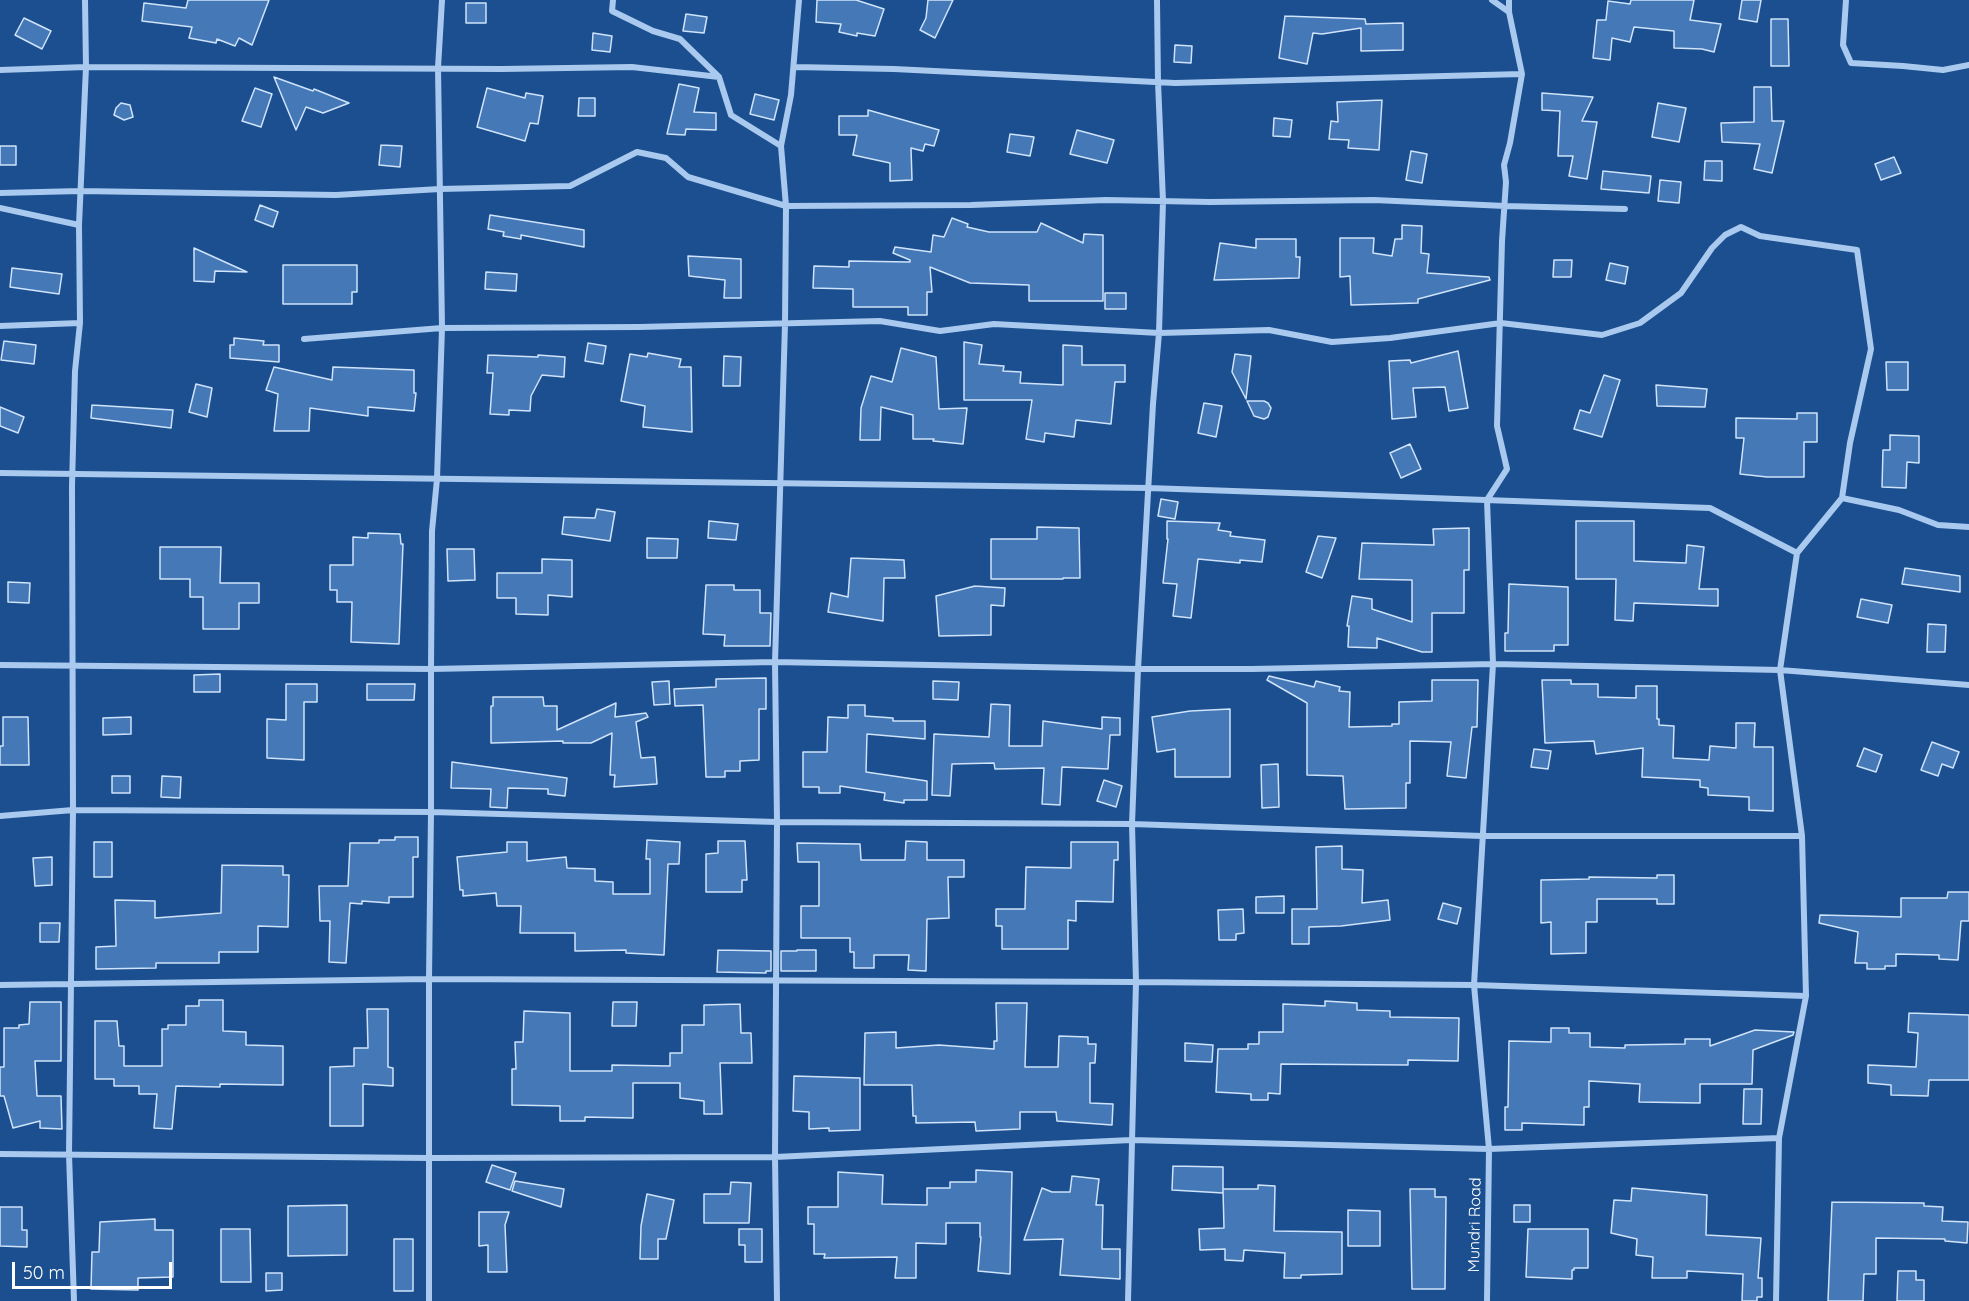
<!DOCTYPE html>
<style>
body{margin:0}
#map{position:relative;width:1969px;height:1301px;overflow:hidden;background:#1b4f8f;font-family:Quicksand,sans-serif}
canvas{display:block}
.scale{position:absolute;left:12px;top:1262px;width:160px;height:27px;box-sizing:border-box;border:3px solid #fff;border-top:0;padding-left:8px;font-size:18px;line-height:21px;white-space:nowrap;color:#fff;-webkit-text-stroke:4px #1b4f8f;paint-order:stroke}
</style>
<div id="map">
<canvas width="1969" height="1301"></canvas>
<div class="scale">50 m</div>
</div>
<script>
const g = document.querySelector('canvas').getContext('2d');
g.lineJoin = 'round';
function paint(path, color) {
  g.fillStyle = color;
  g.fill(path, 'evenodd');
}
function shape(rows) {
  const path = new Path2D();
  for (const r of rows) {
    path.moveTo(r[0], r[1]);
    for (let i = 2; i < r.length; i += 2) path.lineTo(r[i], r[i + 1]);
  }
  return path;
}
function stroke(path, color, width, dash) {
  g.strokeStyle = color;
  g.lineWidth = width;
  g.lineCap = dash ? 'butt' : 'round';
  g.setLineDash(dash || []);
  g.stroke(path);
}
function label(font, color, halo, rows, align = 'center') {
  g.font = font + ' Quicksand,sans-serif';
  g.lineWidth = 4.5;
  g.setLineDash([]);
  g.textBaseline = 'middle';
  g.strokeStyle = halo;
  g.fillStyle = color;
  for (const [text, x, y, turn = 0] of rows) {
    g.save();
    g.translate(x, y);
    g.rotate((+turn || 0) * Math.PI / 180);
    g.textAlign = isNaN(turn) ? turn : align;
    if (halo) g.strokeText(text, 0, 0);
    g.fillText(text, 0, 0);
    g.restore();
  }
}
const building = shape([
 [188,0,269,0,252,45,239,38,235,46,217,39,216,43,189,38,192,27,142,21,144,3,186,8,188,0],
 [817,0,856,0,884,9,875,36,857,33,857,36,839,32,841,24,816,22,817,0],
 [928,0,953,0,935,38,920,30,926,18,928,0],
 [1631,0,1694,0,1690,20,1721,24,1714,52,1702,49,1674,48,1674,31,1634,27,1630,42,1612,38,1610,60,1593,58,1597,20,1606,20,1608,1,1630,4,1631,0],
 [1742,0,1761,0,1757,22,1739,19,1742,0],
 [466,3,486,3,486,23,466,23,466,3],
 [686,14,707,17,704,33,683,31,686,14],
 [1285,16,1365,19,1366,24,1403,23,1403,50,1361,51,1361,28,1322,34,1313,33,1307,64,1279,58,1285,16],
 [24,18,51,31,42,49,15,35,24,18],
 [1771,19,1788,19,1789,66,1771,66,1771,19],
 [593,33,612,36,610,52,592,50,593,33],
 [1175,45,1192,46,1191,63,1174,62,1175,45],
 [274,77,313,91,314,89,349,103,323,113,306,107,296,130,274,77],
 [679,84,699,88,694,112,716,113,716,130,686,129,685,135,667,134,679,84],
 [1754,87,1771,87,1772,121,1784,121,1772,173,1754,169,1760,144,1722,142,1721,123,1754,122,1754,87],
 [255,88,272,94,261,127,242,121,255,88],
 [487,88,525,98,526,93,543,96,538,124,530,123,525,141,477,127,487,88],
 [1542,93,1593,97,1582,121,1597,122,1587,179,1569,176,1573,156,1558,156,1560,111,1542,110,1542,93],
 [755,94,779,100,774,120,750,114,755,94],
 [579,98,595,98,595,116,578,116,579,98],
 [1382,100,1379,150,1348,148,1349,140,1329,139,1331,121,1338,122,1337,102,1382,100],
 [121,103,130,105,133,117,124,120,114,115,116,108,121,103],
 [1658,103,1686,108,1679,142,1652,137,1658,103],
 [868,110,939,130,934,146,925,144,923,151,911,148,912,180,890,181,890,163,853,155,857,135,839,135,839,116,868,116,868,110],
 [1274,118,1292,120,1290,137,1273,136,1274,118],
 [1077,130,1114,140,1107,163,1070,154,1077,130],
 [1010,134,1034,137,1030,156,1007,152,1010,134],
 [381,145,402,146,400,167,379,165,381,145],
 [0,146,16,146,16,165,0,165,0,146],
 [1411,151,1427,154,1422,183,1406,180,1411,151],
 [1894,157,1901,173,1881,180,1875,164,1894,157],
 [1705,161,1722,161,1722,181,1704,180,1705,161],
 [1603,171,1651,176,1649,193,1601,189,1603,171],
 [1660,180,1681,182,1679,203,1658,201,1660,180],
 [260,205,278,212,273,227,255,220,260,205],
 [490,215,584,230,584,247,521,235,521,239,503,236,504,232,488,229,490,215],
 [952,218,968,224,967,227,989,232,1037,232,1041,223,1083,243,1084,234,1103,235,1103,301,1029,301,1029,285,970,283,930,267,932,292,927,292,927,315,908,315,908,307,853,307,853,289,813,288,814,266,849,267,849,261,910,262,910,260,893,253,895,247,931,252,933,235,944,237,952,218],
 [1402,225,1422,226,1421,253,1429,254,1427,273,1489,277,1490,280,1418,299,1418,303,1351,305,1350,276,1340,277,1340,238,1374,238,1373,253,1392,256,1395,239,1402,239,1402,225],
 [1256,239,1296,239,1296,257,1300,257,1299,278,1214,280,1220,243,1256,248,1256,239],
 [194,248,247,272,215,271,214,282,194,281,194,248],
 [688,256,741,259,741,298,724,298,725,280,689,276,688,256],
 [1554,260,1572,260,1571,277,1553,277,1554,260],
 [1610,263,1628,267,1625,284,1606,280,1610,263],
 [283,265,357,265,357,292,352,292,352,304,283,304,283,265],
 [12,268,62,274,59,294,10,287,12,268],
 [486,272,517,274,516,291,485,289,486,272],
 [1105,293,1126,293,1126,309,1105,309,1105,293],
 [234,338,264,341,263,345,279,345,279,362,230,358,230,345,234,345,234,338],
 [4,341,36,345,34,364,1,360,4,341],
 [964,342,982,345,979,364,1004,366,1003,371,1021,372,1020,383,1063,385,1063,345,1082,346,1082,365,1125,365,1125,382,1115,382,1111,424,1076,420,1074,437,1045,433,1044,442,1026,439,1032,400,964,400,964,342],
 [588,343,606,346,603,364,585,361,588,343],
 [901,348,936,357,939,409,967,408,963,444,933,441,934,439,913,439,913,415,881,407,880,440,860,440,861,408,871,376,892,382,901,348],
 [1458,351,1468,408,1449,411,1445,387,1413,388,1416,417,1392,419,1389,361,1410,360,1411,363,1458,351],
 [648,353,681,359,679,367,691,367,692,432,643,427,645,406,621,401,630,354,647,357,648,353],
 [1235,354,1251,356,1246,399,1232,372,1235,354],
 [488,355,538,357,538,355,565,357,564,377,542,375,531,396,530,411,509,410,509,415,490,414,493,373,487,373,488,355],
 [724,356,741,357,740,386,723,386,724,356],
 [1886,362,1908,362,1908,390,1887,390,1886,362],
 [274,367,332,380,333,367,414,370,414,393,416,393,414,411,368,407,368,416,310,408,309,431,274,431,278,394,266,390,274,367],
 [1604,375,1620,380,1602,437,1574,429,1580,410,1590,413,1604,375],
 [196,384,212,388,207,417,189,412,196,384],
 [1656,385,1707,389,1705,407,1657,406,1656,385],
 [1247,401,1264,401,1268,403,1271,408,1268,417,1264,419,1254,416,1247,401],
 [1204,403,1222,406,1216,437,1198,433,1204,403],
 [92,405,173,410,171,428,91,418,92,405],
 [0,407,24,417,18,433,0,426,0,407],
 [1797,413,1817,413,1817,442,1804,442,1804,477,1767,477,1740,474,1744,438,1736,438,1736,418,1797,419,1797,413],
 [1890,435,1919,436,1919,463,1907,462,1906,488,1882,487,1883,450,1890,450,1890,435],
 [1410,444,1421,469,1401,478,1390,453,1410,444],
 [1161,499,1178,502,1175,519,1158,516,1161,499],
 [597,509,615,512,610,541,562,534,564,517,595,518,597,509],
 [709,521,738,524,736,540,708,538,709,521],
 [1167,521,1220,523,1218,530,1231,532,1230,536,1265,540,1262,562,1240,560,1240,563,1198,559,1191,618,1173,616,1177,584,1163,583,1168,539,1167,539,1167,521],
 [1576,521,1634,521,1634,561,1686,563,1687,545,1704,547,1699,589,1718,589,1718,606,1634,603,1633,621,1615,620,1616,579,1576,579,1576,521],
 [1037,527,1079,528,1080,578,1063,578,1063,579,991,579,991,539,1037,539,1037,527],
 [1469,528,1469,570,1464,570,1464,613,1432,613,1432,652,1422,652,1377,638,1377,648,1348,647,1349,626,1347,626,1352,596,1372,599,1372,609,1412,622,1412,580,1359,579,1362,543,1434,545,1433,529,1469,528],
 [368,533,400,534,401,544,403,544,399,644,351,642,352,602,337,602,337,590,330,590,330,565,353,565,353,537,368,538,368,533],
 [1318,536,1336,538,1322,578,1306,572,1318,536],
 [647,538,678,539,677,558,647,558,647,538],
 [160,547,221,547,220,583,259,583,259,603,239,603,239,629,203,629,203,597,190,597,190,579,160,579,160,547],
 [447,549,474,549,475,580,448,581,447,549],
 [851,558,904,560,905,578,884,578,883,621,828,612,831,593,848,597,851,558],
 [542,559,572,560,572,597,548,595,548,615,516,614,516,598,497,598,497,573,542,573,542,559],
 [1905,568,1960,576,1960,592,1902,584,1905,568],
 [8,582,30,583,29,603,8,602,8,582],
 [1509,584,1568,587,1568,645,1554,645,1554,651,1505,651,1505,633,1508,633,1509,584],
 [706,585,734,585,734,590,760,590,760,613,771,613,770,646,724,646,725,635,703,634,706,585],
 [975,586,1005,588,1004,606,991,605,991,635,939,636,936,596,975,586],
 [1861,599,1892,605,1888,623,1857,617,1861,599],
 [1928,624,1946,625,1945,652,1927,652,1928,624],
 [220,674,220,692,194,692,194,675,220,674],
 [1269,676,1314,687,1316,681,1340,687,1339,691,1350,692,1349,727,1392,726,1392,724,1399,724,1399,702,1432,701,1432,680,1478,680,1477,727,1472,727,1466,778,1447,776,1451,742,1410,741,1410,783,1406,783,1406,808,1345,809,1343,776,1307,775,1307,703,1267,680,1269,676],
 [766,678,766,709,759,709,759,760,740,761,740,771,725,771,725,777,706,777,703,705,675,706,674,689,716,687,716,679,766,678],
 [1542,680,1571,680,1571,684,1598,684,1598,697,1636,698,1636,686,1657,686,1657,719,1659,719,1659,725,1674,726,1673,758,1709,760,1710,746,1736,748,1736,723,1755,723,1754,747,1773,747,1773,811,1749,810,1749,797,1708,795,1708,788,1700,787,1700,780,1642,777,1643,748,1596,754,1594,741,1545,743,1542,680],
 [669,681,670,704,654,705,652,682,669,681],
 [933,681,959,682,958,700,933,699,933,681],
 [286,684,317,684,317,702,304,702,304,760,267,758,267,719,286,720,286,684],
 [367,684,415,684,414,700,367,700,367,684],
 [493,697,543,697,544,706,557,706,557,730,616,703,615,717,646,713,648,717,636,722,641,758,655,757,657,784,614,787,615,775,610,775,612,733,591,743,563,743,563,741,491,743,491,706,493,706,493,697],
 [991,704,1010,705,1009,746,1042,746,1043,721,1102,729,1102,717,1120,718,1120,735,1110,735,1108,769,1062,767,1060,805,1042,804,1044,768,995,769,994,763,952,764,950,796,932,795,934,734,989,737,991,704],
 [848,705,865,705,865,716,893,718,893,721,925,721,925,739,867,734,866,772,927,781,927,800,904,800,904,803,884,800,885,793,840,786,840,793,819,793,819,787,803,787,803,752,827,752,828,717,848,718,848,705],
 [1230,709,1230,777,1175,777,1175,749,1157,752,1152,717,1190,711,1230,709],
 [3,717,28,717,29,765,0,765,0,746,3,746,3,717],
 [131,717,131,734,103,735,103,718,131,717],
 [1932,742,1959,752,1953,768,1942,764,1938,776,1921,770,1932,742],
 [1864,748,1882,755,1876,772,1857,766,1864,748],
 [1534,749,1551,751,1548,769,1531,767,1534,749],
 [452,762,567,778,565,796,548,794,548,789,508,788,507,808,490,807,491,789,451,788,452,762],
 [1278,764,1279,807,1262,808,1261,765,1278,764],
 [112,776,130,776,130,793,112,793,112,776],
 [162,776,181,777,180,798,161,797,162,776],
 [1104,780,1122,786,1116,807,1097,801,1104,780],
 [395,837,418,837,418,857,413,857,413,897,389,897,389,903,362,901,362,904,350,903,346,963,329,962,330,921,320,921,319,886,348,886,350,843,379,843,379,840,395,840,395,837],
 [647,840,680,842,679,864,668,864,664,955,626,953,626,950,575,951,575,933,520,933,521,906,497,906,496,893,463,896,463,890,460,890,457,857,507,852,507,842,527,842,527,861,566,857,567,868,595,869,595,881,613,882,613,894,650,894,650,859,646,859,647,840],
 [718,841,745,841,747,880,742,880,742,892,706,892,706,854,718,853,718,841],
 [906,841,927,842,927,860,964,860,964,877,948,877,949,918,927,919,926,971,908,970,909,955,874,955,874,968,854,968,854,952,850,952,850,938,801,938,801,906,819,906,819,862,798,862,797,843,860,844,861,860,905,860,906,841],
 [94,842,112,842,112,877,94,877,94,842],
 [1071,842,1118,842,1118,860,1114,860,1113,902,1076,901,1076,921,1068,920,1068,949,1002,949,1002,926,996,926,996,909,1025,909,1026,867,1071,868,1071,842],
 [1342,846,1342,869,1363,870,1362,903,1388,900,1390,920,1341,926,1309,927,1309,944,1292,944,1292,909,1317,909,1316,847,1342,846],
 [52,857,52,885,35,886,33,858,52,857],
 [222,865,283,866,283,875,289,875,288,927,258,926,258,952,219,952,219,963,156,963,156,968,96,969,96,947,116,946,115,900,155,901,155,918,221,913,222,865],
 [1657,875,1674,875,1674,904,1657,904,1657,899,1597,899,1597,922,1586,922,1586,953,1551,954,1551,922,1541,923,1541,880,1589,879,1589,877,1657,878,1657,875],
 [1948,892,1969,892,1969,921,1961,921,1958,960,1939,959,1939,955,1896,954,1896,966,1885,966,1885,969,1867,969,1867,963,1855,963,1858,932,1819,923,1820,915,1901,917,1901,898,1947,898,1948,892],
 [1284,896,1284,913,1256,913,1256,897,1284,896],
 [1443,903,1461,908,1457,924,1438,919,1443,903],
 [1243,909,1244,933,1236,934,1236,940,1219,940,1218,910,1243,909],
 [40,923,60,923,59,942,40,942,40,923],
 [718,950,771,951,771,971,766,971,766,973,717,972,718,950],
 [797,950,816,950,816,971,781,971,781,951,797,951,797,950],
 [199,1000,223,1000,223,1031,246,1032,246,1045,283,1046,283,1085,220,1084,220,1087,176,1086,172,1129,154,1128,157,1094,139,1094,139,1086,114,1086,114,1079,95,1079,95,1021,117,1021,119,1046,124,1046,124,1066,162,1066,162,1029,168,1029,168,1025,186,1025,186,1006,199,1006,199,1000],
 [1325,1001,1357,1003,1357,1010,1390,1011,1390,1017,1459,1018,1458,1061,1408,1060,1408,1065,1281,1064,1280,1094,1268,1093,1268,1100,1251,1100,1251,1094,1216,1092,1218,1049,1248,1049,1248,1044,1259,1044,1259,1032,1283,1032,1283,1004,1325,1006,1325,1001],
 [30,1002,61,1002,61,1061,35,1061,37,1096,61,1096,62,1129,40,1128,40,1121,13,1128,4,1096,0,1096,0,1067,4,1067,4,1028,19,1028,19,1025,29,1024,30,1002],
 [613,1002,637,1002,636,1026,612,1026,613,1002],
 [996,1003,1027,1003,1025,1067,1058,1067,1059,1036,1088,1037,1088,1044,1096,1044,1095,1063,1090,1063,1090,1103,1113,1104,1112,1125,1057,1121,1056,1112,1020,1112,1020,1129,976,1131,975,1122,916,1123,916,1116,913,1116,912,1085,864,1085,865,1033,896,1032,896,1048,939,1045,994,1049,994,1041,997,1041,996,1003],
 [740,1004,741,1033,751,1033,752,1063,720,1063,722,1114,704,1114,704,1101,680,1098,680,1083,633,1083,633,1118,585,1117,585,1121,560,1121,560,1106,512,1105,512,1069,516,1069,515,1042,523,1042,524,1011,570,1013,570,1071,612,1071,612,1065,670,1066,670,1053,682,1053,682,1025,704,1025,704,1005,740,1004],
 [367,1009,388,1009,388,1067,393,1068,393,1086,363,1084,363,1126,330,1126,330,1067,354,1066,354,1048,368,1048,367,1009],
 [1909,1013,1969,1015,1969,1080,1929,1080,1928,1096,1891,1095,1891,1085,1868,1083,1868,1065,1916,1067,1918,1033,1908,1032,1909,1013],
 [1551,1028,1569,1028,1569,1033,1590,1033,1590,1047,1625,1048,1625,1045,1685,1044,1685,1039,1710,1039,1710,1046,1755,1030,1794,1032,1793,1035,1753,1050,1752,1084,1700,1084,1700,1103,1639,1102,1640,1084,1589,1081,1589,1107,1584,1107,1584,1125,1522,1123,1522,1130,1505,1130,1505,1107,1508,1107,1509,1041,1551,1042,1551,1028],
 [1185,1043,1213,1045,1212,1062,1185,1061,1185,1043],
 [794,1076,860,1078,860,1130,829,1131,829,1128,809,1129,809,1112,793,1111,794,1076],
 [1744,1089,1762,1089,1761,1124,1743,1124,1744,1089],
 [492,1165,516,1173,510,1190,486,1182,492,1165],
 [1173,1166,1223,1167,1223,1189,1258,1189,1258,1185,1275,1186,1274,1231,1342,1232,1342,1274,1301,1275,1301,1278,1284,1278,1285,1253,1244,1250,1243,1261,1225,1260,1225,1249,1200,1250,1199,1229,1224,1228,1223,1190,1223,1193,1172,1190,1173,1166],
 [976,1170,1012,1172,1010,1274,978,1271,981,1237,980,1237,980,1223,946,1223,946,1244,916,1243,916,1278,895,1278,897,1257,824,1258,825,1254,814,1254,814,1224,808,1224,808,1207,838,1207,838,1172,883,1175,882,1204,927,1205,927,1188,950,1188,950,1182,976,1182,976,1170],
 [1072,1176,1099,1179,1096,1205,1103,1205,1102,1249,1120,1249,1120,1279,1060,1275,1063,1239,1024,1240,1042,1188,1052,1192,1070,1192,1072,1176],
 [515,1181,564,1189,561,1207,512,1191,515,1181],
 [731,1182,751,1183,749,1223,704,1223,704,1194,730,1194,731,1182],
 [1632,1188,1707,1195,1706,1235,1761,1238,1758,1278,1762,1278,1762,1297,1757,1297,1757,1301,1742,1301,1743,1274,1687,1271,1687,1278,1652,1278,1653,1257,1636,1255,1637,1239,1611,1233,1614,1200,1631,1201,1632,1188],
 [1410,1189,1435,1189,1435,1197,1446,1197,1445,1289,1412,1289,1410,1189],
 [647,1194,674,1200,666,1239,658,1239,658,1259,640,1259,641,1226,647,1194],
 [1832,1202,1924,1203,1924,1206,1943,1207,1942,1221,1968,1222,1967,1243,1945,1241,1945,1239,1876,1238,1876,1274,1864,1274,1863,1301,1828,1301,1832,1202],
 [347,1205,347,1255,288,1256,288,1206,347,1205],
 [1514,1205,1530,1205,1530,1222,1514,1222,1514,1205],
 [0,1207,22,1207,22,1230,27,1230,27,1247,0,1246,0,1207],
 [1348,1210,1380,1211,1380,1246,1348,1246,1348,1210],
 [479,1212,509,1212,505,1225,507,1272,488,1272,488,1245,479,1246,479,1212],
 [155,1219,155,1230,173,1230,173,1277,138,1278,138,1290,91,1289,92,1252,99,1252,100,1222,155,1219],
 [221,1229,250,1229,251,1282,221,1282,221,1229],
 [739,1229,762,1229,762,1262,745,1262,745,1245,739,1245,739,1229],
 [1528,1229,1588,1229,1588,1268,1574,1268,1574,1270,1572,1270,1572,1279,1526,1277,1528,1229],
 [394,1239,413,1239,413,1291,394,1291,394,1239],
 [1898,1271,1916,1271,1916,1280,1924,1280,1924,1301,1897,1301,1898,1271],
 [266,1273,282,1273,282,1290,266,1291,266,1273]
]);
paint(building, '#4478b7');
stroke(building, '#cfe3fa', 1.5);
stroke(shape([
 [613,0,612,11,653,31,680,39,719,77,731,115,781,146],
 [1492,0,1509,12],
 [1846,0,1843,45,1851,63,1903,66,1943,70,1969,65],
 [795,67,894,69,1175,83,1522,74],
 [0,70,86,67,502,69,632,67,719,77],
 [0,193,80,191,336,195,440,189,570,186,637,152,666,158,688,177,786,206,971,205,1106,200,1210,202,1374,200,1505,206,1625,209],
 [0,208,79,225],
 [0,326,80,323],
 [304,339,442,328,639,327,880,321,940,331,994,324,1159,333,1269,330,1332,342,1390,338,1501,323,1602,335,1640,323,1681,293,1712,248,1725,235,1741,227,1760,236,1857,250,1871,349,1850,443,1842,498,1899,510,1938,525,1969,527],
 [0,473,1149,488,1710,508,1797,553],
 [0,665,431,669,775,662,1138,669,1252,669,1493,664,1780,670,1969,685],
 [0,816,73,810,431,812,777,822,1132,824,1482,836,1802,836],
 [0,985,429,979,1136,982,1474,985,1806,996],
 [0,1154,429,1158,775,1157,1131,1140,1489,1149,1779,1138],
 [74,1301,69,1154,73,810,72,486,75,371,80,323,79,225,86,67,85,0],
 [429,1301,429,979,431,812,431,669,432,531,437,479,442,328,438,68,442,0],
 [777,1301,775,1157,777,822,775,662,785,324,786,206,781,146,791,95,799,0],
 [1128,1301,1136,982,1132,824,1138,669,1153,404,1159,333,1163,201,1158,82,1157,0],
 [1487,1301,1489,1149,1474,985,1493,664,1487,500,1507,469,1497,426,1502,241,1506,182,1504,165,1510,143,1522,74,1509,12,1509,0],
 [1776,1301,1779,1138,1806,996,1802,836,1780,670,1797,553,1842,498]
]), '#a9c9ee', 6);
label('16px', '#fff', '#1b4f8f', [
 ["Mundri Road",1475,1225,-89]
]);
</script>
